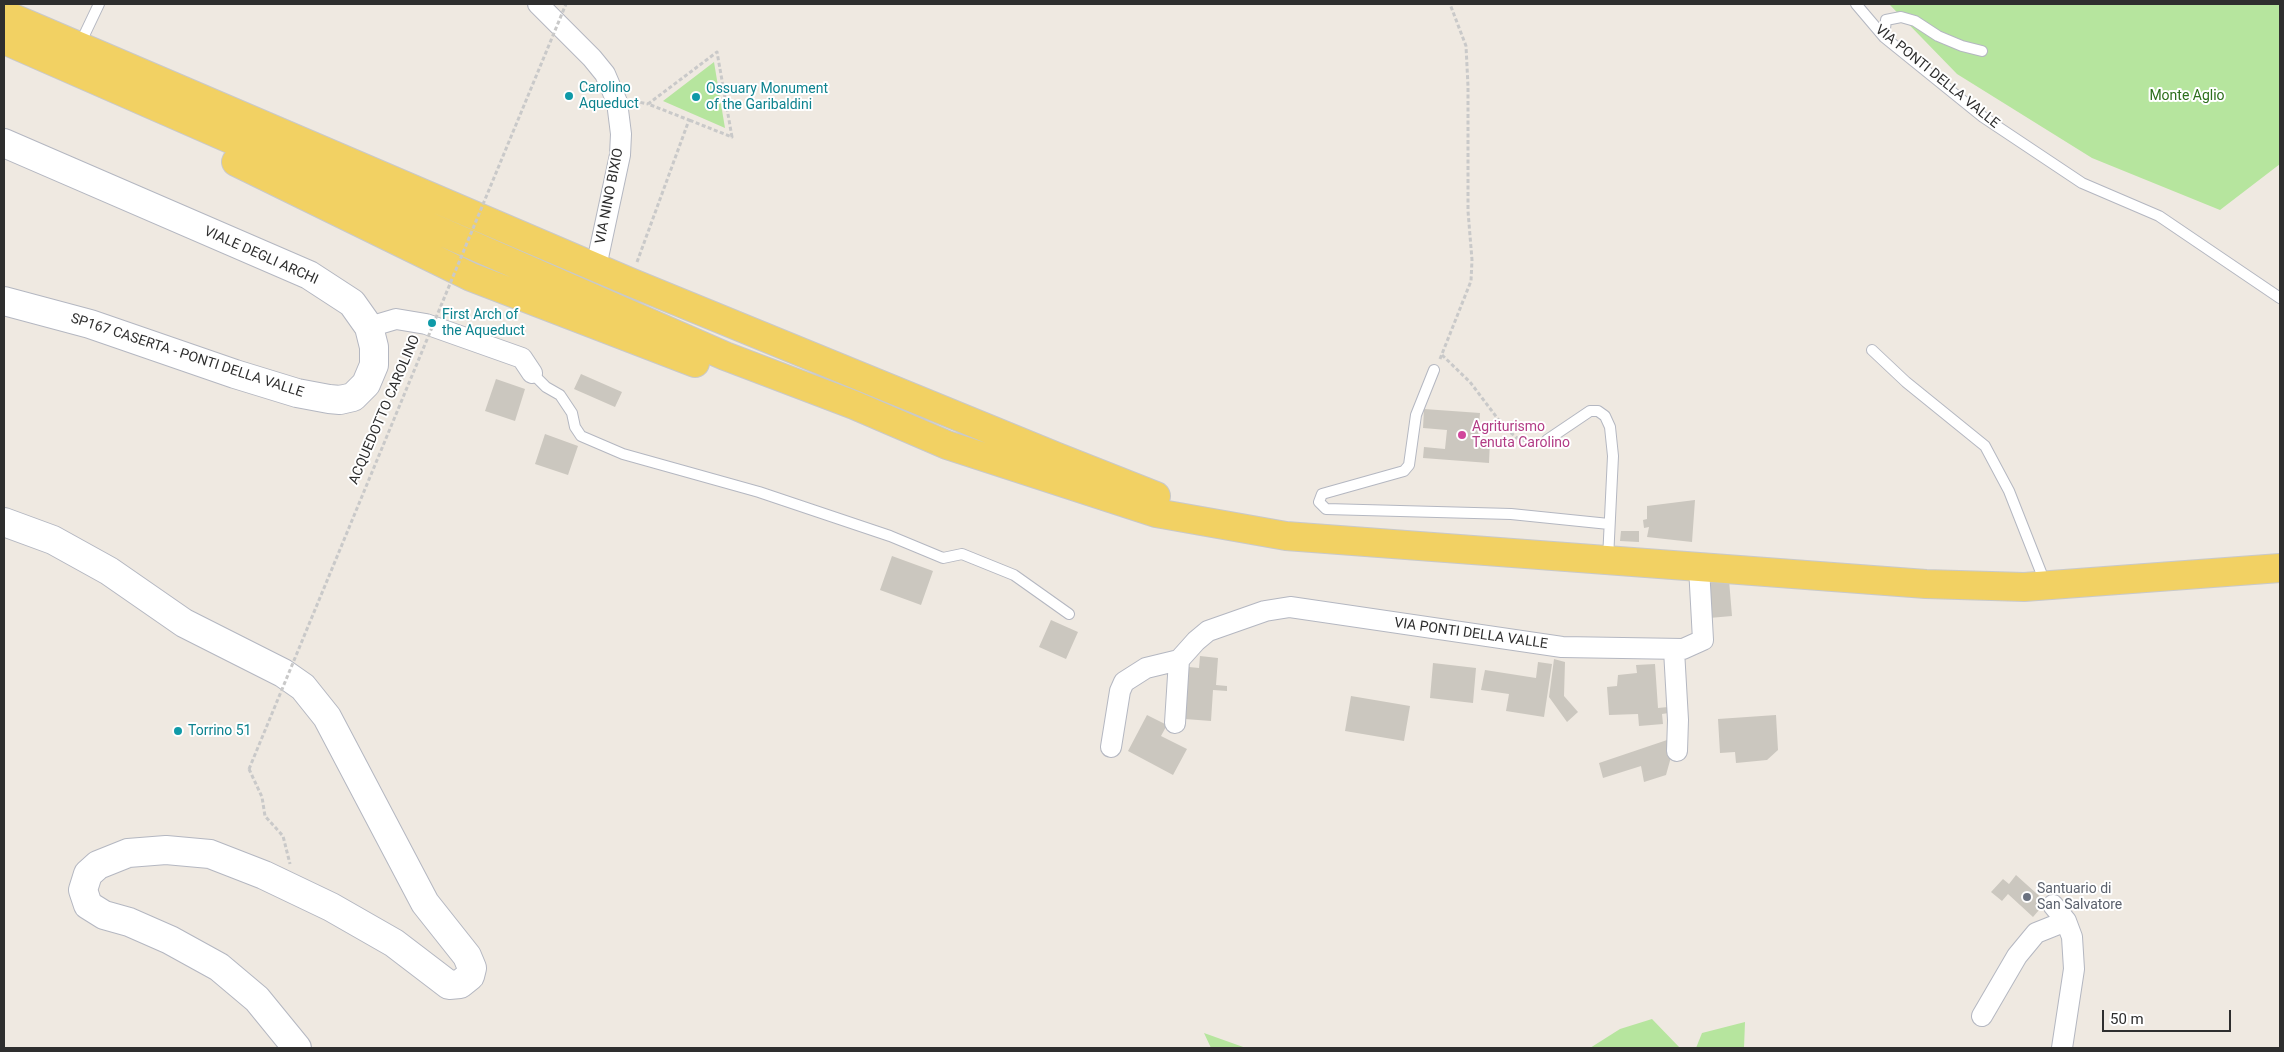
<!DOCTYPE html>
<style>
body{margin:0}
#map{position:relative;width:2284px;height:1052px;overflow:hidden;background:#efe9e1;font-family:Roboto,sans-serif}
canvas{display:block}
.frame{position:absolute;inset:0;border:5px solid #2e2e2e;pointer-events:none}
.scale{position:absolute;left:2102px;top:1010px;width:129px;height:22px;box-sizing:border-box;border:2px solid #2e2e2e;border-top:0;padding-left:6px;font-size:15px;line-height:18px;white-space:nowrap;color:#2e2e2e;-webkit-text-stroke:4px #fff;paint-order:stroke}
</style>
<div id="map">
<canvas width="2284" height="1052"></canvas>
<div class="frame"></div>
<div class="scale">50 m</div>
</div>
<script>
const g = document.querySelector('canvas').getContext('2d');
g.lineJoin = 'round';
function paint(path, color) {
  g.fillStyle = color;
  g.fill(path, 'evenodd');
}
function shape(rows) {
  const path = new Path2D();
  for (const r of rows) {
    path.moveTo(r[0], r[1]);
    for (let i = 2; i < r.length; i += 2) path.lineTo(r[i], r[i + 1]);
  }
  return path;
}
function stroke(path, color, width, dash) {
  g.strokeStyle = color;
  g.lineWidth = width;
  g.lineCap = dash ? 'butt' : 'round';
  g.setLineDash(dash || []);
  g.stroke(path);
}
function label(font, color, halo, rows, align = 'center') {
  g.font = font + ' Roboto,sans-serif';
  g.lineWidth = 4;
  g.setLineDash([]);
  g.textBaseline = 'middle';
  g.strokeStyle = halo;
  g.fillStyle = color;
  for (const [text, x, y, turn = 0] of rows) {
    g.save();
    g.translate(x, y);
    g.rotate((+turn || 0) * Math.PI / 180);
    g.textAlign = isNaN(turn) ? turn : align;
    if (halo) g.strokeText(text, 0, 0);
    g.fillText(text, 0, 0);
    g.restore();
  }
}
paint(shape([
 [1889,4,2280,4,2280,164,2220,210,2092,158,1957,74],
 [714,62,725,128,663,101],
 [1652,1019,1680,1048,1590,1048,1620,1029],
 [1745,1022,1744,1048,1696,1048,1702,1033],
 [1204,1033,1246,1048,1211,1048]
]), '#b6e59e');
paint(shape([
 [581,374,622,392,615,407,574,389],
 [496,379,525,389,515,421,485,411],
 [1424,409,1480,413,1478,439,1490,440,1489,463,1423,458,1424,447,1445,449,1447,430,1423,428],
 [545,434,578,446,568,475,535,464],
 [1695,500,1692,542,1647,537,1649,527,1644,528,1643,520,1647,519,1647,506],
 [1621,531,1639,531,1639,542,1620,541],
 [892,556,933,571,921,605,880,590],
 [1707,579,1729,580,1732,616,1709,618],
 [1051,620,1078,632,1066,659,1039,647],
 [1200,656,1218,658,1216,685,1227,686,1227,691,1213,690,1211,721,1185,719,1189,667,1199,668],
 [1554,659,1565,662,1564,696,1578,712,1567,722,1549,697],
 [1538,662,1552,664,1544,717,1506,711,1509,694,1481,690,1485,670,1536,678],
 [1433,663,1476,668,1473,703,1430,698],
 [1655,664,1658,708,1668,707,1669,713,1662,714,1663,724,1639,726,1638,714,1609,715,1607,687,1617,686,1618,675,1637,673,1636,665],
 [1351,696,1410,706,1404,741,1345,731],
 [1147,715,1167,725,1161,736,1187,749,1173,775,1128,751],
 [1776,715,1778,750,1767,760,1736,763,1735,752,1720,753,1718,719],
 [176,725,183,728,180,736,173,733],
 [1673,738,1671,757,1666,775,1644,782,1641,766,1603,778,1599,763],
 [2016,875,2046,902,2033,917,2008,894,2002,901,1991,892,2003,879,2009,884]
]), '#cbc7bf');
const service = shape([
 [1856,4,1884,37,1983,117,2082,183,2159,216,2280,298],
 [1884,37,1886,20,1901,17,1915,21,1938,36,1962,46,1982,51],
 [79,46,99,4],
 [1872,350,1906,382,1985,446,2009,491,2046,585],
 [1434,370,1416,415,1409,465,1404,471,1322,494,1319,502,1326,509,1511,514,1609,524],
 [532,373,546,387,560,395,572,413,575,427,581,436,623,454,759,492,890,536,943,558,962,554,1014,575,1069,614],
 [1547,440,1590,411,1598,411,1605,416,1610,427,1613,456,1608,559]
]);
const minor = shape([
 [538,4,592,58,605,74,617,102,621,134,620,155,596,267],
 [369,327,396,319,426,324,522,358,532,373],
 [1674,650,1678,720,1677,751],
 [1175,723,1179,660],
 [1111,747,1120,691,1124,682,1146,668,1179,660,1196,641,1208,631,1265,611,1290,607,1562,647,1683,649,1703,640,1699,567],
 [2053,905,2066,921,2072,937,2074,969,2062,1048],
 [1982,1016,2017,956,2036,933,2066,921]
]);
const secondary = shape([
 [4,143,309,275,352,303,369,327,374,347,374,365,366,384,353,397,340,400,329,399,297,393,235,374,90,324,4,301],
 [4,522,53,540,109,571,184,623,283,673,303,687,327,717,425,903,467,956,472,968,470,976,460,984,449,985,394,943,331,907,264,875,210,854,166,850,128,853,98,865,88,874,83,890,88,905,104,915,129,922,170,940,219,967,257,999,297,1048]
]);
const primary = shape([
 [4,14,630,282,1057,457,1156,496],
 [4,40,725,356,854,405,947,445,1156,513,1286,536,1926,584,2024,587,2280,568],
 [236,162,471,277,695,363]
]);
stroke(service, '#b4b7c1', 12);
stroke(minor, '#b4b7c1', 22);
stroke(secondary, '#b4b7c1', 30);
stroke(primary, '#c9c9c9', 30);
stroke(shape([
 [634,101,648,104],
 [637,262,689,120,648,104,717,52,732,137,689,120],
 [1442,355,1470,382,1504,427,1517,438,1531,443,1536,442],
 [1440,359,1471,281,1472,260,1468,211,1468,86,1466,46,1450,4],
 [249,769,262,797,265,816,283,836,290,864]
]), '#c9c9c9', 3, [4, 2.5]);
stroke(service, '#fff', 10);
stroke(minor, '#fff', 20);
stroke(secondary, '#fff', 28);
stroke(primary, '#f2d163', 28);
stroke(shape([
 [249,769,566,4]
]), '#c9c9c9', 3, [4, 2.5]);
for (const [x, y, r, color] of [
 [569,96,5,"#0f9aa8"],
 [696,97,5,"#0f9aa8"],
 [432,323,5,"#0f9aa8"],
 [1462,435,5,"#d1479c"],
 [178,731,5,"#0f9aa8"],
 [2027,897,5,"#6b7280"]
]) {
  const dot = new Path2D();
  dot.arc(x, y, r, 0, 2 * Math.PI);
  g.fillStyle = color;
  g.fill(dot);
  stroke(dot, '#fff', 2);
}
label('14px', '#2e2e2e', '#fff', [
 ["VIA PONTI DELLA VALLE",1937,77,39],
 ["VIA NINO BIXIO",610,196,-79],
 ["VIALE DEGLI ARCHI",261,256,24],
 ["SP167 CASERTA - PONTI DELLA VALLE",187,356,18],
 ["ACQUEDOTTO CAROLINO",385,410,-67],
 ["VIA PONTI DELLA VALLE",1471,634,8]
]);
label('14px', '#0d838f', '#fff', [
 ["Carolino",579,88],
 ["Aqueduct",579,104],
 ["Ossuary Monument",706,89],
 ["of the Garibaldini",706,105],
 ["First Arch of",442,315],
 ["the Aqueduct",442,331],
 ["Torrino 51",188,731]
], 'left');
label('14px', '#2c6e1b', '#fff', [
 ["Monte Aglio",2187,96]
]);
label('14px', '#b23c85', '#fff', [
 ["Agriturismo",1472,427],
 ["Tenuta Carolino",1472,443]
], 'left');
label('14px', '#5b616d', '#fff', [
 ["Santuario di",2037,889],
 ["San Salvatore",2037,905]
], 'left');
</script>
